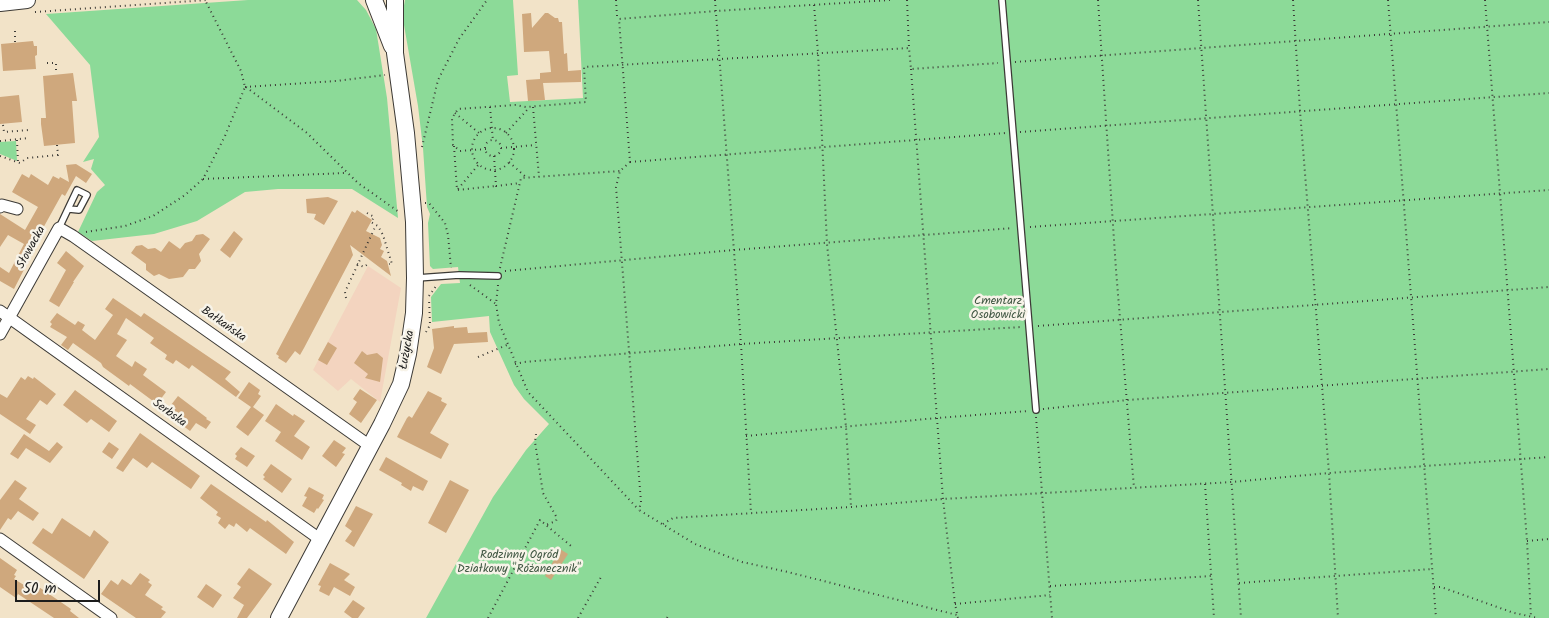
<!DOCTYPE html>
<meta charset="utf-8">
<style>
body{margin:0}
#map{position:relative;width:1549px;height:618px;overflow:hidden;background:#f2e3c8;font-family:Kalam,sans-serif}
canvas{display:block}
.scale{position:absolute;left:15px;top:580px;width:85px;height:22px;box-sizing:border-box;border:2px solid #1c1c1c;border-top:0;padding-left:6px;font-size:15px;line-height:18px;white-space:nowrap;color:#1c1c1c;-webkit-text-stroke:4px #f7f3e8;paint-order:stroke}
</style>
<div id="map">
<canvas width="1549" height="618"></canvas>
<div class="scale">50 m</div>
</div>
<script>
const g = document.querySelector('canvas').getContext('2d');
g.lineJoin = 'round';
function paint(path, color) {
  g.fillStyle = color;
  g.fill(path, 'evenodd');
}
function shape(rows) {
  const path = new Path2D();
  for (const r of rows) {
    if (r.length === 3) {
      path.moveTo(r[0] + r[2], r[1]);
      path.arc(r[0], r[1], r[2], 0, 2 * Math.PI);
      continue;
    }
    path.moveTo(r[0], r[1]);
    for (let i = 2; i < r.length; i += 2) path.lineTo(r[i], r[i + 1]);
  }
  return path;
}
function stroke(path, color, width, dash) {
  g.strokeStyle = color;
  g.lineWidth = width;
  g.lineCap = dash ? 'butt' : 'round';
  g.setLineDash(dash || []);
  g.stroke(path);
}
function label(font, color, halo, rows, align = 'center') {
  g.font = font + ' Kalam,sans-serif';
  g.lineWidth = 5;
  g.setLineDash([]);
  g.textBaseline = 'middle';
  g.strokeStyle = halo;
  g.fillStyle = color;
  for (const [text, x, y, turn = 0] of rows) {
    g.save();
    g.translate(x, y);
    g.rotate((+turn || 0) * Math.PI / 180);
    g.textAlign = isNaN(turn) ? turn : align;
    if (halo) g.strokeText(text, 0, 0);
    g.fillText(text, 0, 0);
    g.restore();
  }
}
paint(shape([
 [368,266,401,288,380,402,351,379,338,391,313,370]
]), '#f3d4bf');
paint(shape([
 [248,0,357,0,366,10,376,29,387,98,398,218,352,189,278,189,245,192,197,221,154,234,92,241,78,232,97,192,105,185,91,169,94,159,83,162,99,137,90,65,46,14],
 [405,0,513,0,518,75,507,76,510,102,583,98,578,0,1549,0,1549,618,426,618,493,497,526,450,549,424,524,399,514,385,490,332,489,316,432,322,431,297,441,284,460,283,458,267,433,269,430,266,428,223,430,214,427,207,423,148,418,106,404,25,403,11],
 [16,141,17,161,0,154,0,142]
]), '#8cda98');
paint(shape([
 [531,13,532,28,545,13,548,13,555,18,558,18,559,22,562,22,564,54,567,53,568,71,581,70,581,82,543,83,545,100,528,101,526,80,540,79,540,73,551,72,549,51,524,52,522,14],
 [33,41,34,46,37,46,37,55,35,56,36,69,3,71,1,44],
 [73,73,77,101,72,101,75,143,44,146,41,124,41,118,46,118,43,76],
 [19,95,22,122,0,124,0,97],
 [76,164,92,174,86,183,76,176,65,196,62,194,27,257,30,258,14,289,0,281,0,267,9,273,24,244,8,235,0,247,0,214,25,230,38,207,12,192,22,174,29,178,31,174,48,185,53,176,59,179,60,177,69,182,66,165],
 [328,197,338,201,324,225,314,219,316,214,307,213,306,199],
 [357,210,372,220,366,231,380,238,382,245,380,249,384,251,381,257,387,261,391,276,350,245,353,255,304,348,300,355,295,351,286,363,278,358,279,356,276,354,352,211,355,213],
 [234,231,243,239,230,258,220,250],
 [203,234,210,239,199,254,201,261,195,269,189,269,183,277,169,279,159,274,154,276,146,270,146,264,131,253,136,246,142,245,148,249,155,248,161,252,169,241,180,249,185,243,192,241,196,235],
 [66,251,84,266,73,282,74,282,59,307,49,301,66,270,57,263],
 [113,298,141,317,144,313,231,372,225,379,240,392,236,397,192,365,189,369,176,360,173,364,165,359,167,355,150,343,154,338,126,318,117,334,127,340,116,356,132,367,135,361,147,369,143,375,166,392,157,404,130,384,129,386,103,367,101,363,73,343,68,350,61,345,67,337,50,327,52,324,50,322,57,313,75,325,78,321,85,325,82,330,95,340,113,315,105,309],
 [454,326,454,328,467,327,468,333,487,332,488,342,454,344,441,374,427,367,434,348,432,329],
 [328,342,337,348,327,365,318,360],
 [362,351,367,355,377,353,383,358,380,382,365,378,368,374,354,363],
 [28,376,33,379,34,377,56,394,47,405,40,400,26,419,36,425,30,434,0,414,0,394,7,398,21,377,25,380],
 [249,382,260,390,258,394,261,396,253,407,264,415,248,436,236,427,251,407,238,398],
 [360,389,377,400,361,423,349,414,357,402,353,399],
 [75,390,117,421,109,432,91,419,87,423,63,405],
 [428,391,442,398,441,401,447,404,430,433,449,444,441,459,397,437,407,418,409,416,412,418],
 [178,396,207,418,206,419,211,422,206,429,196,423,190,431,170,416,176,408,171,405],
 [276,404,293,416,294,414,305,421,294,436,310,447,302,460,275,441,281,432,265,421],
 [140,433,200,476,191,489,152,462,147,468,133,458,123,472,116,468],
 [24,434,49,451,57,442,63,447,50,463,26,448,18,459,10,454],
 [334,440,346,448,342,453,345,454,336,467,322,456],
 [109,442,119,449,112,459,102,452],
 [241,447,255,456,247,467,235,459,237,456,235,454],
 [386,457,428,481,423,491,413,486,411,491,401,485,402,483,379,470],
 [271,464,292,479,282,493,263,479,265,477,263,475],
 [15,480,27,488,19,499,39,513,33,521,18,511,11,520,8,518,0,530,0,500],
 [450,480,469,490,446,533,428,523],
 [211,484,266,522,267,520,294,542,286,554,250,528,247,532,236,523,234,527,229,524,225,529,218,523,221,518,216,515,218,512,200,498],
 [309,487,324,495,322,499,324,500,318,509,317,508,314,513,302,506,307,497,304,496],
 [356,506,373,514,354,547,345,541,352,531,345,526],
 [62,518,90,537,94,530,109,542,84,579,32,543,43,528,52,534],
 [560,549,568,554,551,580,545,576],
 [0,558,17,570,14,575,16,576,14,579,29,588,33,583,71,609,70,611,79,618,54,618,18,594,16,598,0,587],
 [330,563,350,574,344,580,355,587,350,596,334,587,329,596,319,591,321,586,318,585],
 [249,568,272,584,247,618,237,618,244,605,233,598,241,587,237,584],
 [140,573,150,580,148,582,152,585,145,595,163,607,161,609,166,612,161,618,136,618,101,594,111,580,118,585,122,579,131,585],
 [206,584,222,595,213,608,197,597],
 [353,600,365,608,358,618,352,618,344,612]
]), '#cfa87d');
const lane = shape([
 [1002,0,1036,410],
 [59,228,77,190,87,195,79,210,69,209],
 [417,278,459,275,498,276]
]);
const street = shape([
 [0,207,2,205,17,209],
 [0,311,321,540],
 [0,334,59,228,73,236,370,446],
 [0,539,111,618]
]);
const secondary = shape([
 [374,0,392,46],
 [0,3,27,0],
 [279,618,382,424,401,384,408,354,414,313,415,278,414,222,406,133,395,53,395,0]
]);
stroke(lane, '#3c3a36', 8);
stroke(street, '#3c3a36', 13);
stroke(secondary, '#3c3a36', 18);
stroke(shape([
 [616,0,617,16,619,19],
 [715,0,741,344,751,513],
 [890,0,716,11,619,19,630,162,620,171,616,187,641,502,639,510,695,544,742,562,788,572,957,615],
 [907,0,909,48],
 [1098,0,1116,270,1134,488],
 [1198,0,1241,618],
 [1293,0,1300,111,1329,473,1338,618],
 [1388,0,1436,618],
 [1485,0,1527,541,1531,617],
 [814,5,818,53,827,244,846,427,851,506],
 [35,12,207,0],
 [15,31,15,42],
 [1015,62,1549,22],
 [47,63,56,63,56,74],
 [911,69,943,499,955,604,958,618],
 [245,87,336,81,385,75],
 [246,87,307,133,358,183,399,212],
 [490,107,493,141],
 [533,107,539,177],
 [455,113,479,133],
 [3,125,4,132,29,130],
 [493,149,21],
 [1020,132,1549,93],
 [506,133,527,110,526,107],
 [17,140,18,163],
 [493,148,8],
 [0,141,29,138],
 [454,146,457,190,496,186],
 [422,147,438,80,459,39,487,0],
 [501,148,536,145],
 [486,149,460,151,453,145,452,118,458,109,515,105,526,107,586,102,584,67,909,48,911,69,998,63],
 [0,156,20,163,27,158,58,155,57,145],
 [494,156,496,186,520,183],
 [509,162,527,178],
 [630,162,1006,133],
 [203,179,345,173],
 [458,189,479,164],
 [425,203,429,203,445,223,448,235,451,268],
 [367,213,374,217,371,222,378,226,383,235,392,264,389,264],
 [1030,227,1549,190],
 [86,232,125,226,153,216,185,195,203,179,225,136,245,87,241,71,205,0],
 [357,264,364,267,368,264],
 [500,268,521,178,620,171],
 [505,271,734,250,1013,228],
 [470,285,496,304],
 [498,285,496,304,499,323,528,392,639,510],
 [429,296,436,286],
 [346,298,345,292,376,225],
 [1038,326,1549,287],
 [426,332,430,325,429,298],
 [478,357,507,345],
 [515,364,524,362,741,344,1021,327],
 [1043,409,1128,400,1549,369],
 [1036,417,1052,618],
 [536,434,535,442,543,493,557,518,556,521,546,525],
 [746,436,937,418,1028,411],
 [1205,484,1214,618],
 [663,524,673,518,851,507,943,499,1232,482,1329,473,1549,457],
 [1527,541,1549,539],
 [1239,583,1432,569],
 [1050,586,1211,576],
 [1434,587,1441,587,1514,613,1538,618],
 [955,604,1050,595],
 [488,618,540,520,571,546],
 [578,618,601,577],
 [667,618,669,615]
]), '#3c3a36', 2, [1, 4]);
stroke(lane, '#fff', 5.5);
stroke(street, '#fff', 11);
stroke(secondary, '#fff', 16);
label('12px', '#1c1c1c', '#f7f3e8', [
 ["Słowacka",32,248,-61],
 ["Bałkańska",223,325,35],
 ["Łużycka",408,350,-80],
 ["Serbska",169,414,36]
]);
label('12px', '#3e5541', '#f7f3e8', [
 ["Cmentarz",998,302],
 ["Osobowicki",998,316],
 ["Rodzinny Ogród",519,556],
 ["Działkowy \"Różanecznik\"",519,570]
]);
</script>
